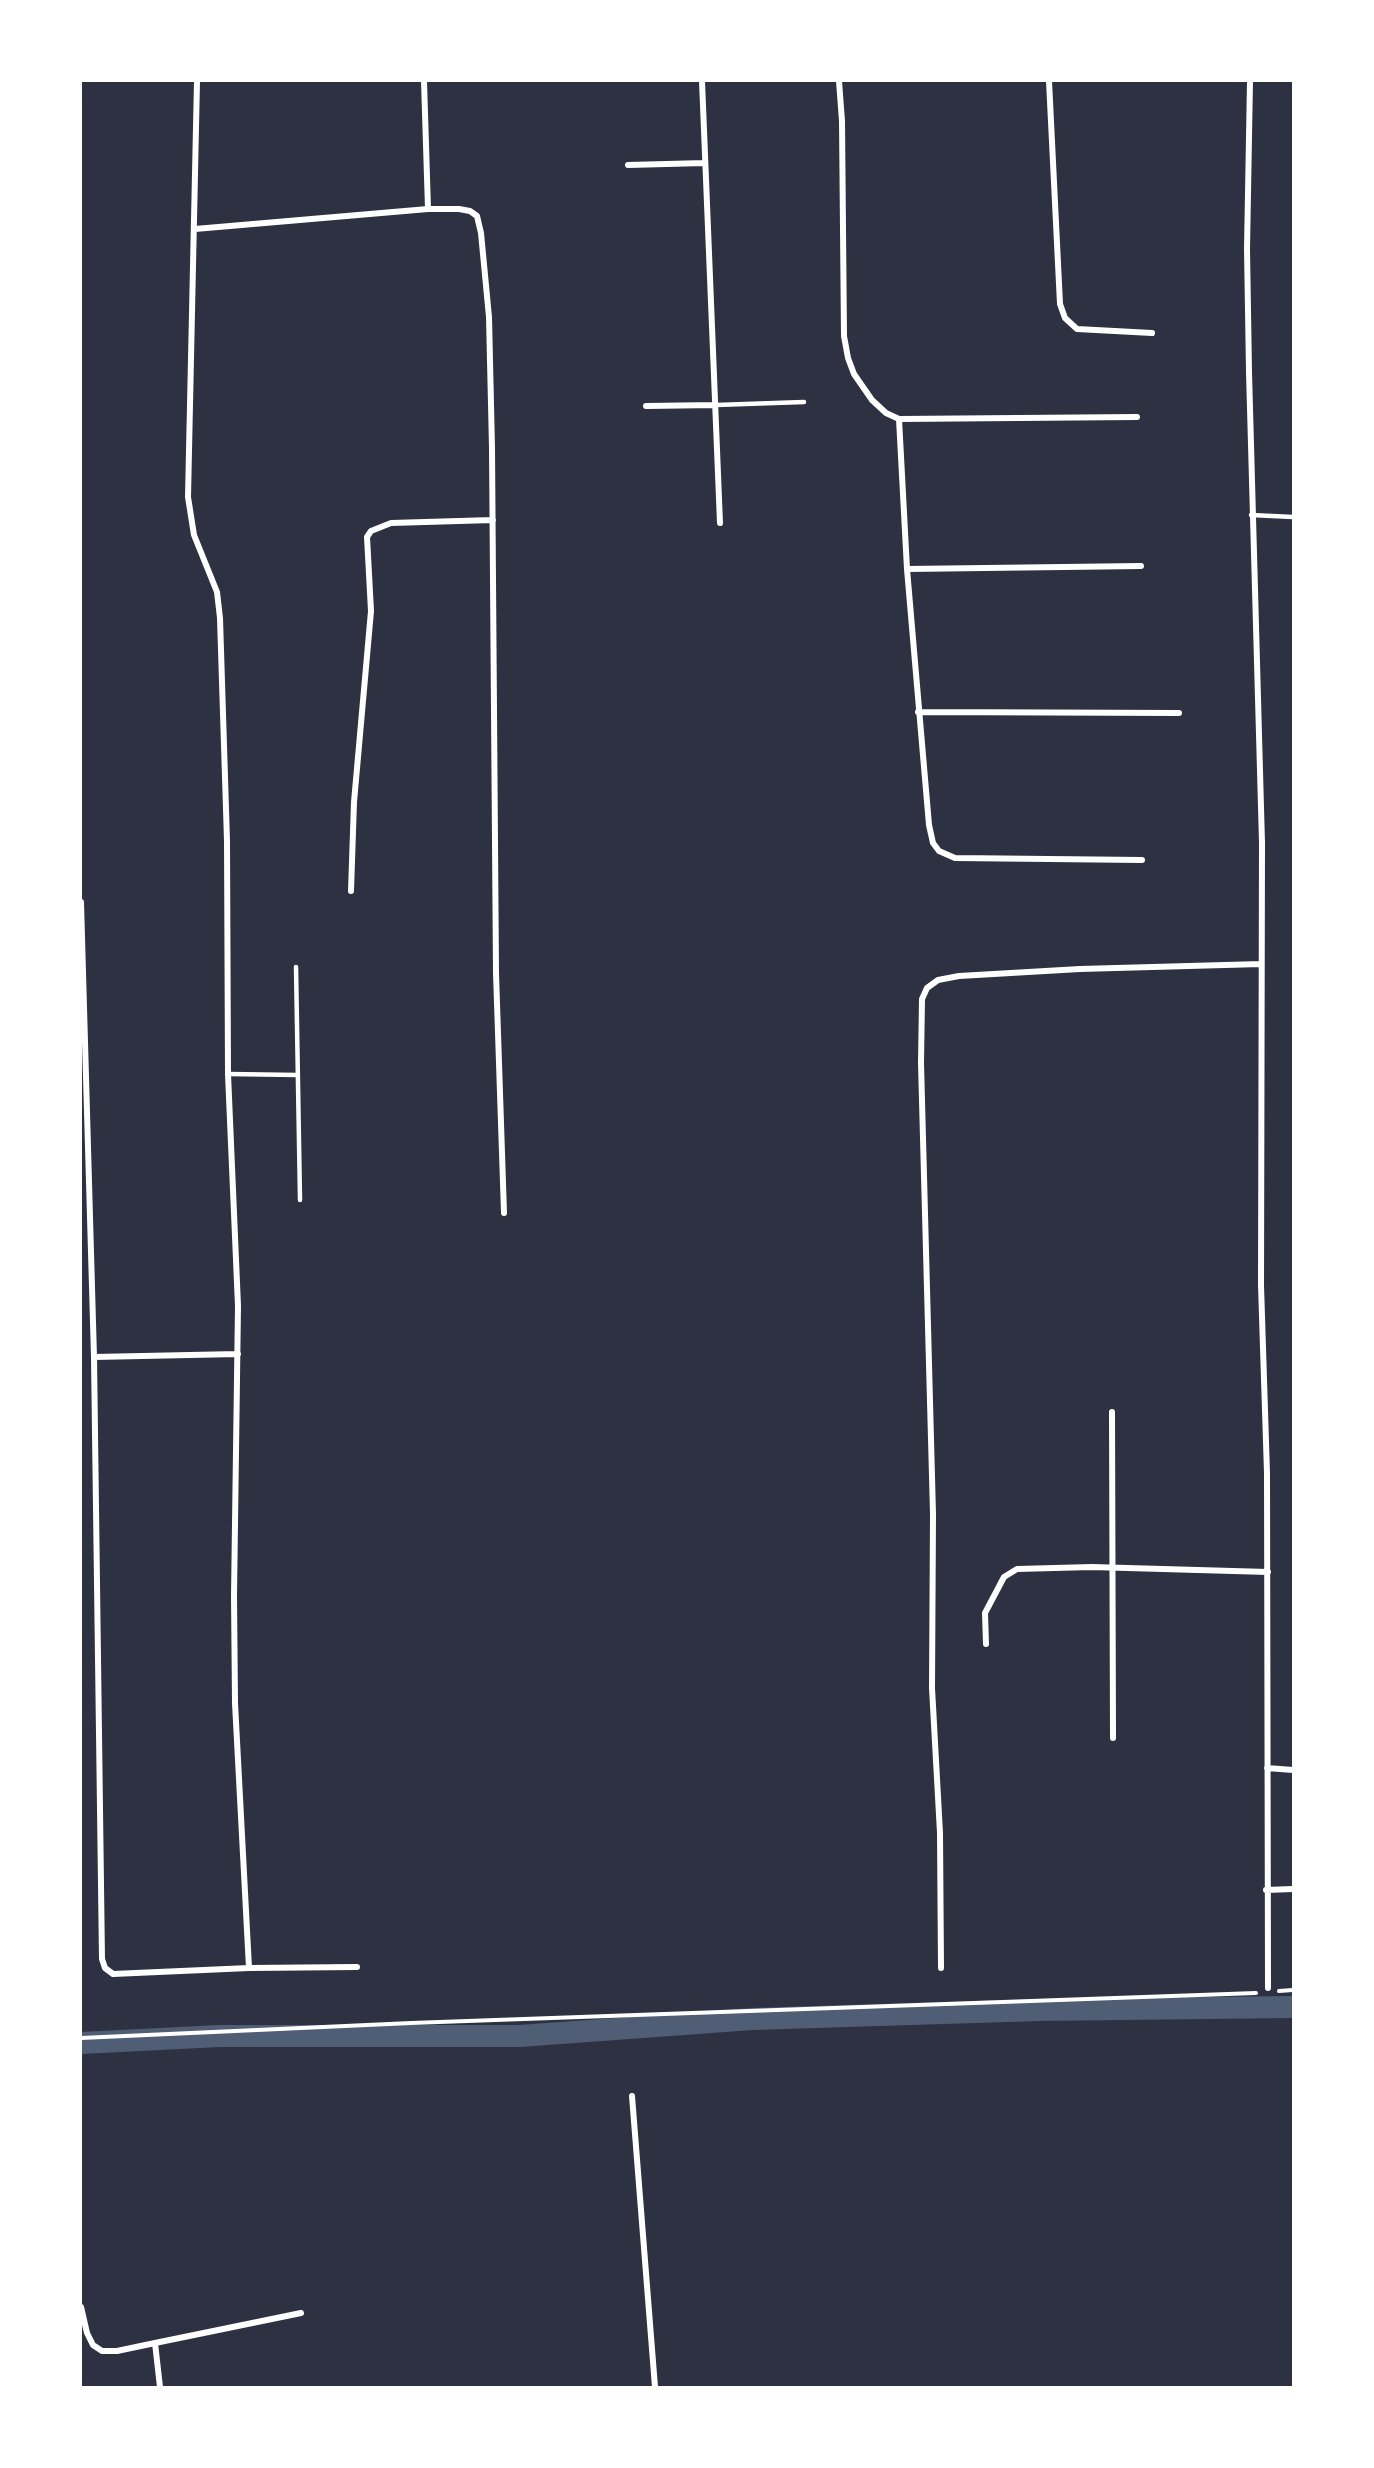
<!DOCTYPE html>
<style>
body{margin:0}
#map{position:relative;width:1374px;height:2468px;overflow:hidden;background:#2d3142;font-family:"Roboto Serif",serif}
canvas{display:block}
.frame{position:absolute;inset:0;border:82px solid #fff;pointer-events:none}
</style>
<div id="map">
<canvas width="1374" height="2468"></canvas>
<div class="frame"></div>
</div>
<script>
const g = document.querySelector('canvas').getContext('2d');
g.lineJoin = 'round';
function shape(rows) {
  const path = new Path2D();
  for (const r of rows) {
    path.moveTo(r[0], r[1]);
    for (let i = 2; i < r.length; i += 2) path.lineTo(r[i], r[i + 1]);
  }
  return path;
}
function stroke(path, color, width, dash) {
  g.strokeStyle = color;
  g.lineWidth = width;
  g.lineCap = dash ? 'butt' : 'round';
  g.setLineDash(dash || []);
  g.stroke(path);
}
stroke(shape([
 [81,2043,219,2036,520,2036,752,2019,1040,2010,1293,2007]
]), '#4f5d75', 22);
stroke(shape([
 [1279,1991,1293,1990],
 [81,2038,411,2023,1256,1993]
]), '#fff', 4);
stroke(shape([
 [716,405,804,402],
 [1251,515,1293,517],
 [296,967,300,1200],
 [228,1074,298,1075]
]), '#fff', 4.5);
stroke(shape([
 [197,81,188,497,194,535,217,592,220,618,227,841,228,1074,238,1306,234,1596,235,1703,249,1968],
 [424,81,428,209],
 [702,81,720,523],
 [839,81,842,121,844,336,848,358,854,374,872,400,886,413,899,419,1137,417],
 [1049,81,1060,304,1065,318,1077,329,1152,333],
 [1250,81,1247,249,1249,372,1262,843,1261,1285,1267,1473,1268,1988],
 [628,165,705,163],
 [195,229,428,209,459,209,470,211,477,216,481,233,489,317,492,448,496,973,504,1213],
 [646,406,716,405],
 [899,419,907,569,929,825,933,843,939,851,955,858,1142,860],
 [907,569,1141,566],
 [918,712,1179,713],
 [351,891,354,802,371,611,367,537,371,531,391,523,493,520],
 [81,902,94,1357,102,1959,105,1968,113,1974,249,1968,357,1967],
 [94,1357,238,1354],
 [1112,1412,1113,1738],
 [986,1644,985,1613,1004,1577,1017,1569,1092,1567,1268,1572],
 [1267,1768,1293,1770],
 [1266,1890,1293,1889],
 [941,1968,940,1833,932,1688,933,1514,921,1063,922,999,927,988,938,980,959,976,1080,969,1261,964],
 [632,2096,655,2387],
 [81,2307,87,2333,93,2345,102,2351,117,2351,155,2343,160,2387],
 [155,2343,301,2313]
]), '#fff', 6);
</script>
